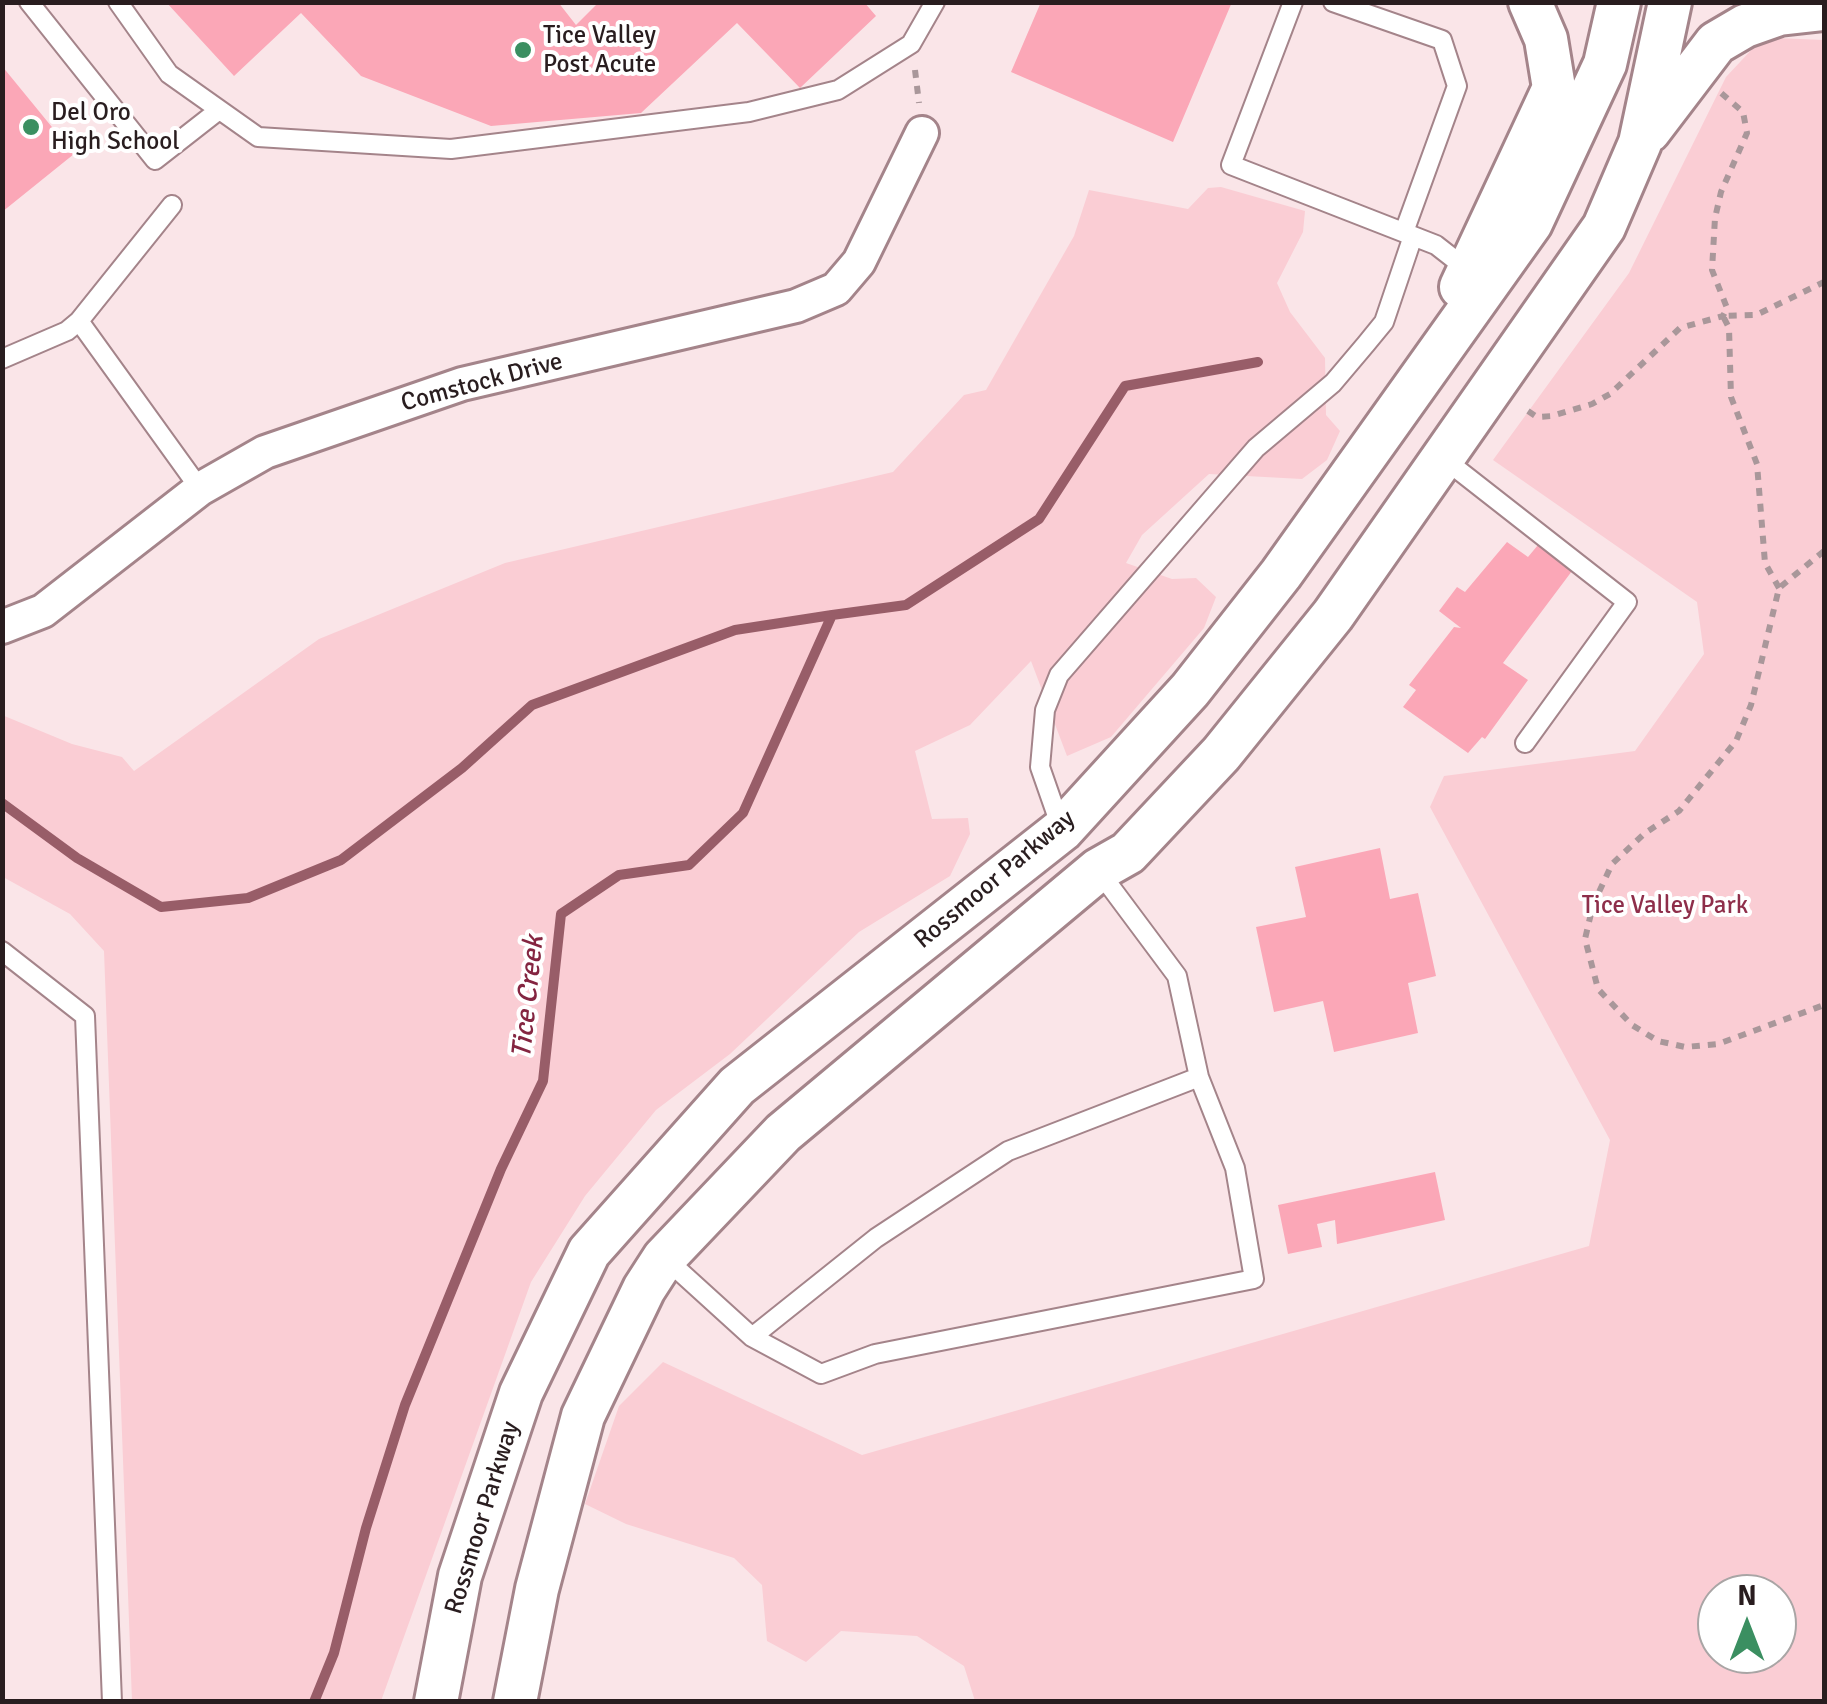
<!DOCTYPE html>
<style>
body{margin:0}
#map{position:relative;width:1827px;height:1704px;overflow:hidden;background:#fae5e8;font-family:Signika,sans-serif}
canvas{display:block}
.frame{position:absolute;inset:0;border:5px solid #291d1f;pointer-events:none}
.north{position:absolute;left:1697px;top:1574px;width:100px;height:100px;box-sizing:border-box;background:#fff;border:2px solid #a9a5a5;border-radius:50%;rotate:0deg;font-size:28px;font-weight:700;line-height:40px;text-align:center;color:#291d1f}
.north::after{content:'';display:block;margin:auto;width:35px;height:45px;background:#3b8f61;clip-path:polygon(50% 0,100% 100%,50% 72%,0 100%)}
</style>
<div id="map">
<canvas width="1827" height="1704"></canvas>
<div class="frame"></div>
<div class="north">N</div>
</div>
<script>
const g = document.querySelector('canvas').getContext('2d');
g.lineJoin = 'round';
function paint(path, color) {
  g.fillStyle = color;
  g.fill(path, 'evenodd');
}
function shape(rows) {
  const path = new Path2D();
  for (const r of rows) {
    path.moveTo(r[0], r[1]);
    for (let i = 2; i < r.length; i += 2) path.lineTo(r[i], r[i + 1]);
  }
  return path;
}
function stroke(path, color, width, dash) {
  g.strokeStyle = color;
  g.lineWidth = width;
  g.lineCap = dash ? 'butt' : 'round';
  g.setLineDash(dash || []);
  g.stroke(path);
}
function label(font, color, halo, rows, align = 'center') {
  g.font = font + ' Signika,sans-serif';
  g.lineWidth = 8;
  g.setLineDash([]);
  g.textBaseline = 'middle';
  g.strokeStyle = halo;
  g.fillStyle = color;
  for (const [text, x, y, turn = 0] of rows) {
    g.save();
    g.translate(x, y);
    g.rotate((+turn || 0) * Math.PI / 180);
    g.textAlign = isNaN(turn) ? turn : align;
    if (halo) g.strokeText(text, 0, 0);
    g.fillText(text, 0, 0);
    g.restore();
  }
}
paint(shape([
 [1776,38,1824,40,1824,1701,975,1701,964,1666,917,1636,841,1631,806,1662,767,1641,762,1585,734,1558,626,1524,585,1504,619,1406,663,1362,862,1455,1589,1246,1610,1140,1430,807,1444,776,1635,751,1704,654,1697,602,1493,460,1629,273,1726,77,1755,46],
 [1717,1594,1777,1594,1777,1654,1717,1654],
 [1221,187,1305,211,1303,232,1277,283,1290,312,1325,358,1326,415,1340,431,1327,460,1302,479,1209,474,1142,535,1126,563,1172,579,1196,578,1216,597,1204,628,1111,737,1067,756,1031,661,970,725,915,751,932,819,968,818,970,834,950,876,859,932,730,1054,656,1110,585,1196,531,1282,381,1701,132,1701,104,951,70,914,3,877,2,715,72,744,122,757,134,771,319,639,505,563,893,472,964,395,986,390,1074,236,1089,190,1188,209,1208,188]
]), '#facdd4');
stroke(shape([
 [2,803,77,858,161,907,248,898,341,860,462,768,532,705,735,630,832,615],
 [314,1702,334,1653,366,1528,405,1405,501,1169,543,1081,561,914,619,875,689,865,743,813,832,615,906,605,1039,519,1125,386,1258,362]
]), '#985d68', 10);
paint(shape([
 [166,2,558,2,576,25,599,2,864,2,876,16,800,88,737,23,641,113,491,126,361,76,301,13,234,76],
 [1041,2,1232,2,1173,142,1011,72],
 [2,66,74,154,2,212],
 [1507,542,1528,557,1538,545,1572,571,1503,663,1528,680,1485,739,1482,737,1468,753,1403,707,1416,690,1409,685,1454,627,1461,628,1439,611,1457,587,1465,592],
 [1380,848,1390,899,1418,893,1436,976,1408,983,1418,1033,1334,1052,1323,1001,1274,1012,1256,927,1306,917,1295,867],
 [1435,1172,1445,1220,1337,1244,1335,1220,1317,1224,1322,1247,1288,1254,1278,1205]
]), '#fba7b7');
const service = shape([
 [29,2,155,160,219,110],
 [118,2,169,74,258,137,451,149,749,112,838,90,911,44,935,2],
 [1293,2,1231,165,1436,245,1468,270],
 [1333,2,1442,40,1457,86,1404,232],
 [79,321,200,489],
 [2,359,67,331,79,321,172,205],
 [1443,458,1627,602,1525,743],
 [1062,830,1040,767,1045,710,1059,675,1256,448,1333,383,1366,344,1384,322,1413,236],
 [2,951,85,1016,112,1702],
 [665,1258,752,1337,821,1374,875,1354,1254,1279,1235,1168,1199,1077,1177,976,1098,870],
 [752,1337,876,1238,1008,1151,1199,1077]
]);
const minor = shape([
 [2,627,43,611,200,489,265,452,462,384,796,306,836,289,859,262,922,133]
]);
const tertiary = shape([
 [1649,131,1716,43,1745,26,1779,14,1824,9],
 [1461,287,1554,88,1546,39,1530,2],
 [436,1702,460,1576,521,1393,589,1252,737,1086,1062,830,1190,690,1281,574,1531,223,1605,64,1619,2],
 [515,1702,537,1589,583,1416,644,1289,664,1258,783,1133,1098,870,1128,853,1221,754,1333,615,1604,227,1640,143,1670,2]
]);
stroke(service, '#a4848a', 22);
stroke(minor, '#a4848a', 38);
stroke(tertiary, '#a4848a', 48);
stroke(shape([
 [915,70,919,103],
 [1528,411,1537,417,1552,416,1592,404,1610,394,1680,328,1723,316,1727,308,1712,270,1715,218,1721,192,1747,133,1743,112,1721,93],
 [1824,551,1779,588,1751,705,1736,741,1679,811,1645,833,1612,864,1593,905,1585,939,1598,989,1632,1025,1658,1041,1685,1047,1718,1044,1824,1005],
 [1779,588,1765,563,1757,464,1731,397,1729,328,1723,316,1756,315,1824,282]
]), '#a9979a', 6, [8, 8]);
stroke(service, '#fff', 18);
stroke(minor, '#fff', 32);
stroke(tertiary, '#fff', 42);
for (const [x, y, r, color] of [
 [523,50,10,"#3b8f61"],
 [31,127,10,"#3b8f61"]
]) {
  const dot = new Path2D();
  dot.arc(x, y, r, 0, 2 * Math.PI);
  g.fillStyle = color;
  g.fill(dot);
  stroke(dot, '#fff', 4);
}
label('25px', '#291d1f', '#fff', [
 ["Tice Valley",543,36],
 ["Post Acute",543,65],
 ["Del Oro",51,113],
 ["High School",51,142]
], 'left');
label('25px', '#291d1f', '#fff', [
 ["Comstock Drive",482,383,-15],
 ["Rossmoor Parkway",995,880,-40],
 ["Rossmoor Parkway",483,1518,-73]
]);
label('25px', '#8e2e4a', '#fff', [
 ["Tice Valley Park",1665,906]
]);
label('italic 28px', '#842541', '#fff', [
 ["Tice Creek",529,997,-84]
]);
</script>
